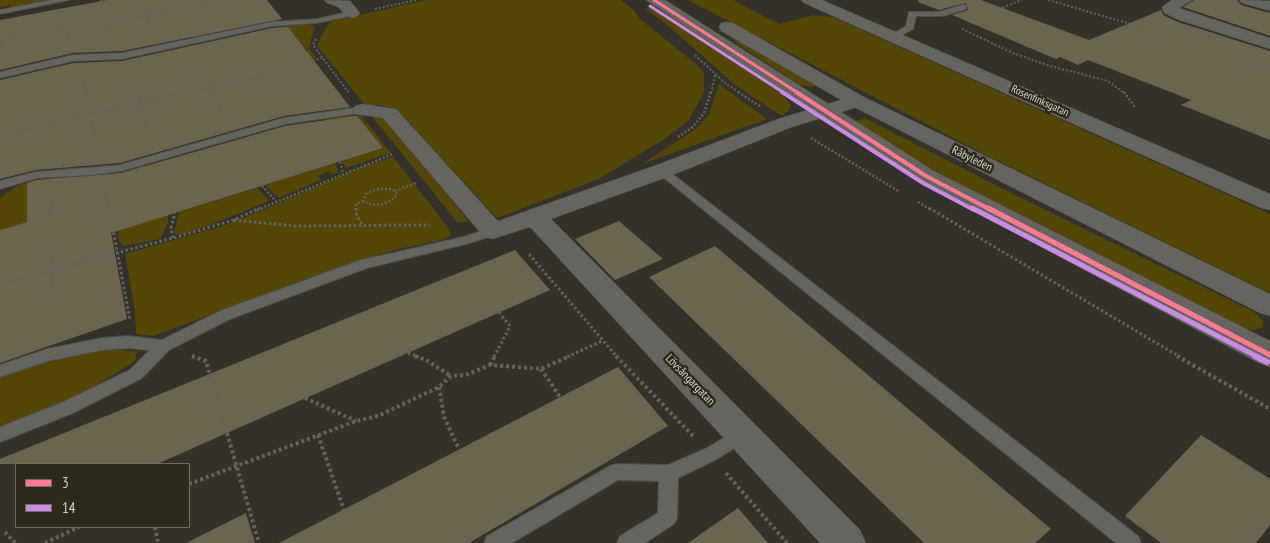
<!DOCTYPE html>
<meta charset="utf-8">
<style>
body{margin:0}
#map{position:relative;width:1270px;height:543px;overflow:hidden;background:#333129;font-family:"PT Sans Narrow",sans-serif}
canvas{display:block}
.legend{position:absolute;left:15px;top:463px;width:175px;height:65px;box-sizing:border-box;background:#2e2a1b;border:1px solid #716e61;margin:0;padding:6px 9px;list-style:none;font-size:15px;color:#d6d4ca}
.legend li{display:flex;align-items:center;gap:10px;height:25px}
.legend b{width:25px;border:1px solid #716e61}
</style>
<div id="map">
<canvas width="1270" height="543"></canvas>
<ul class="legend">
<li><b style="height:6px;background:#fe7a93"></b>3</li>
<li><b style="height:6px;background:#ca8be6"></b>14</li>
</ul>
</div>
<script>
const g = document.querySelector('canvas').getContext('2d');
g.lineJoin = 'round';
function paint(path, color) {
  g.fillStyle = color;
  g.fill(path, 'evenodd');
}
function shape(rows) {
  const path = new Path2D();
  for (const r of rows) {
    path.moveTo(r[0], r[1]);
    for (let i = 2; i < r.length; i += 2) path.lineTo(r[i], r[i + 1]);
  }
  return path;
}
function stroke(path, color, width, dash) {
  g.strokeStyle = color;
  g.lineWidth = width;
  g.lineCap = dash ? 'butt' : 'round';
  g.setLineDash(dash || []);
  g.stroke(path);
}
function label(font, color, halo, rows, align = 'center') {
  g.font = font + ' "PT Sans Narrow",sans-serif';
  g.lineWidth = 5;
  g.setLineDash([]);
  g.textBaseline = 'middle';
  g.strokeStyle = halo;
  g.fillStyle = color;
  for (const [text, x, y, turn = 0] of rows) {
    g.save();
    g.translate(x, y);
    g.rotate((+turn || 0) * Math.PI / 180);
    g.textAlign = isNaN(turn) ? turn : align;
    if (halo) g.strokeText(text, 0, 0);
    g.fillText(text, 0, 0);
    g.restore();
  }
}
paint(shape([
 [0,0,56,0,10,8,10,5,0,7],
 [426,0,621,0,634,10,640,19,695,63,704,73,704,92,689,120,666,138,599,179,497,218,401,114,392,108,380,105,365,105,317,45,328,24,333,21],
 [688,0,733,0,779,24,813,15,833,17,1270,214,1270,293,986,155],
 [651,7,668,14,782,94,791,105,789,110,782,116,735,85,672,29,645,8],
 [305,24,315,26,309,48,316,58,285,68,307,50,294,35,265,41,275,28],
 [737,40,813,80,816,84,812,87,800,85,733,41],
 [719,84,767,119,642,164,696,129,709,115],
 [370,114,381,117,388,122,467,219,467,222,457,222],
 [361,115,391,153,346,168,342,161,382,148,321,122,332,117],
 [865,118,1009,192,1254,312,1263,321,1262,328,1253,330,1240,328,989,200,908,156,859,124,857,121],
 [393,157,444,222,451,232,450,236,445,239,391,251,307,279,153,336,136,334,135,312,125,254,229,224,365,166],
 [335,163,339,172,333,174,328,171,318,176,321,180,279,198,265,185],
 [141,166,148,166,168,215,168,223,160,239,124,246,119,241,116,175],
 [86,176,46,198,27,203,27,215,31,221,0,230,0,198,15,187,34,180],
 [257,188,269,201,213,224,181,235,174,233,179,212],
 [110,350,137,351,135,361,84,393,0,427,0,376,70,356]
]), '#534606');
paint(shape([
 [107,0,267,0,282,19,122,51,73,53,0,70,0,20],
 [918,0,981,0,1089,40,1161,10,1163,15,1178,22,1270,51,1270,140,1181,105,1191,100,1088,60,1078,65,1060,57,1056,59,952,15,968,10,966,3,939,10,918,2],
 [1194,0,1237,0,1241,5,1270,13,1270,36,1183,7],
 [288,27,350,107,284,116,120,163,36,170,0,179,0,80,73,63,122,61,272,28],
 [354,116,357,116,383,148,111,233,127,319,0,363,0,230,27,222,27,183,37,180,121,173,285,126],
 [619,221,663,259,615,280,575,239],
 [715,246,900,402,1051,529,1035,543,924,543,649,277],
 [515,250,550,290,157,464,0,464,0,459],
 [618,367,668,426,469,543,279,543],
 [1201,435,1270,479,1270,525,1256,543,1161,543,1125,516],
 [738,508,768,543,688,543],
 [246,513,255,543,186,543]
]), '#6b654f');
const service = shape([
 [52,0,69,0,0,14,0,10,52,0],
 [963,5,966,5,966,9,943,16,916,16,913,29,896,38,889,36,906,26,909,12,939,12,963,5],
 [352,11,356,13,355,15,317,23,272,26,122,59,73,61,0,78,0,72,73,55,122,53,272,22,317,19,352,11],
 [362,107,367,110,366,112,285,124,121,171,91,175,37,178,0,189,0,181,36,172,120,165,284,118,362,107],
 [662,168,666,169,1138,536,1141,543,1116,543,658,173,656,171,658,169,662,168],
 [493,227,499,231,498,234,466,244,367,268,230,319,169,350,142,378,73,413,0,442,0,427,61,403,130,370,150,350,128,348,102,350,48,361,0,377,0,365,47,349,102,338,128,336,162,340,220,311,358,261,463,237,493,227],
 [743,427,749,429,752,434,749,439,717,459,678,478,677,518,674,524,645,543,617,543,620,536,658,513,659,481,618,480,512,543,484,543,487,536,610,466,616,464,668,465,705,449,743,427]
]);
const minor = shape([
 [324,0,350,1,360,13,358,16,352,18,346,16,338,7,327,3,324,0],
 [801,0,822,0,1270,194,1270,210,1261,208,804,3,801,0],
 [1172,0,1192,0,1179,8,1270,38,1270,49,1179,20,1164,13,1162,7,1172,0],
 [1239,0,1270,1,1270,11,1242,3,1239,0],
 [857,95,864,97,867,101,864,105,792,127,670,176,551,219,860,530,866,543,820,543,530,227,493,239,484,237,383,118,355,114,352,110,355,106,362,104,396,109,498,221,654,166,778,119,857,95]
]);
const secondary = shape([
 [646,0,665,0,934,171,1270,341,1270,367,1259,363,918,181,646,0],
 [727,22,733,23,864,97,1270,294,1270,316,1260,313,850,105,721,31,719,27,721,23,727,22]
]);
stroke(service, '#4f4d47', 2);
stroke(minor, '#4f4d47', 1);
stroke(secondary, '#4f4d47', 1);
stroke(shape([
 [101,0,105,22,112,38],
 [202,0,212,18],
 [259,0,268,6],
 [1048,0,1165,34],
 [144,7,152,30],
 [375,9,417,0],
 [980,16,1022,0],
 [66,22,69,38],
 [962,29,1013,53,1047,65,1108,81,1124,93],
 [1,35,1,40],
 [316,39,313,45,349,93],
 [0,40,66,27,126,19,232,0],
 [0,53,2,39],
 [695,55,725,83,740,93],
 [270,60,282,70],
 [1249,62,1270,69],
 [278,72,289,91],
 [206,75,214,93],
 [83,77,86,93],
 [137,91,138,93],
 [181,93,238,83,322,58],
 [711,93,715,75]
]), '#64625c', 2, [2, 2]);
stroke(shape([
 [86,92,97,150],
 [137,92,147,128],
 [213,92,221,109],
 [738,92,761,107],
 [1124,92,1135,107],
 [40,114,41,141],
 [0,135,188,92],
 [678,137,693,127,704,113,711,92],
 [811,138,900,192],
 [340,162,343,173],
 [262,186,276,201],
 [105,188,109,210],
 [377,189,392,189,397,194,394,199,380,205,373,205,363,201,366,194,377,189],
 [395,191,416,183],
 [918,202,931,210],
 [50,210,54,199,62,195],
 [257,210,393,154],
 [356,210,356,204,363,201]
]), '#64625c', 2.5, [2, 2]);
stroke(shape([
 [109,208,130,320],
 [356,208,356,213,363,227],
 [929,208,1180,357],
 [48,216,51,208],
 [234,220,296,226,430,225],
 [173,238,171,228,175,213],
 [52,251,53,297],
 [529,254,617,357],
 [0,284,173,238,234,220,260,208],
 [408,353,419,357],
 [192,356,195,357],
 [494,357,510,326,499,312],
 [567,357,602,341]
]), '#64625c', 3, [2.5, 2.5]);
stroke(shape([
 [192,356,206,361,259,543],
 [415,356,426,360,451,376],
 [616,356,694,437],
 [1177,356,1270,409],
 [490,365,495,356],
 [541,369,560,397],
 [439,387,444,417,459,449],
 [305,398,356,421],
 [318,435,344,510],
 [726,473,787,543],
 [189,484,356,421,378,416,439,387,451,376,466,375,490,365,541,369,570,356],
 [155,527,158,543],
 [5,532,15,543],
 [45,543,79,527]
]), '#64625c', 4, [3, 3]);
paint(service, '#66645e');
paint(minor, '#66645e');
paint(secondary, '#66645e');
stroke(shape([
 [654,0,798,93]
]), '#fe7a93', 3);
stroke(shape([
 [796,92,926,176,991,210]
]), '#fe7a93', 4);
stroke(shape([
 [988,208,1270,355]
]), '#fe7a93', 5);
stroke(shape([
 [650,6,784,93]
]), '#ca8be6', 3);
stroke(shape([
 [782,92,923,183,974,210]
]), '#ca8be6', 4);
stroke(shape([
 [972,208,1258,357]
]), '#ca8be6', 5);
stroke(shape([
 [1255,356,1267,362]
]), '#ca8be6', 6);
label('11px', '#d6d4ca', '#2e2a1b', [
 ["Rosenfinksgatan",1040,101,24]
]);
label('12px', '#d6d4ca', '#2e2a1b', [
 ["Råbyleden",972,159,26],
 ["Lövsångargatan",690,380,46]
]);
</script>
